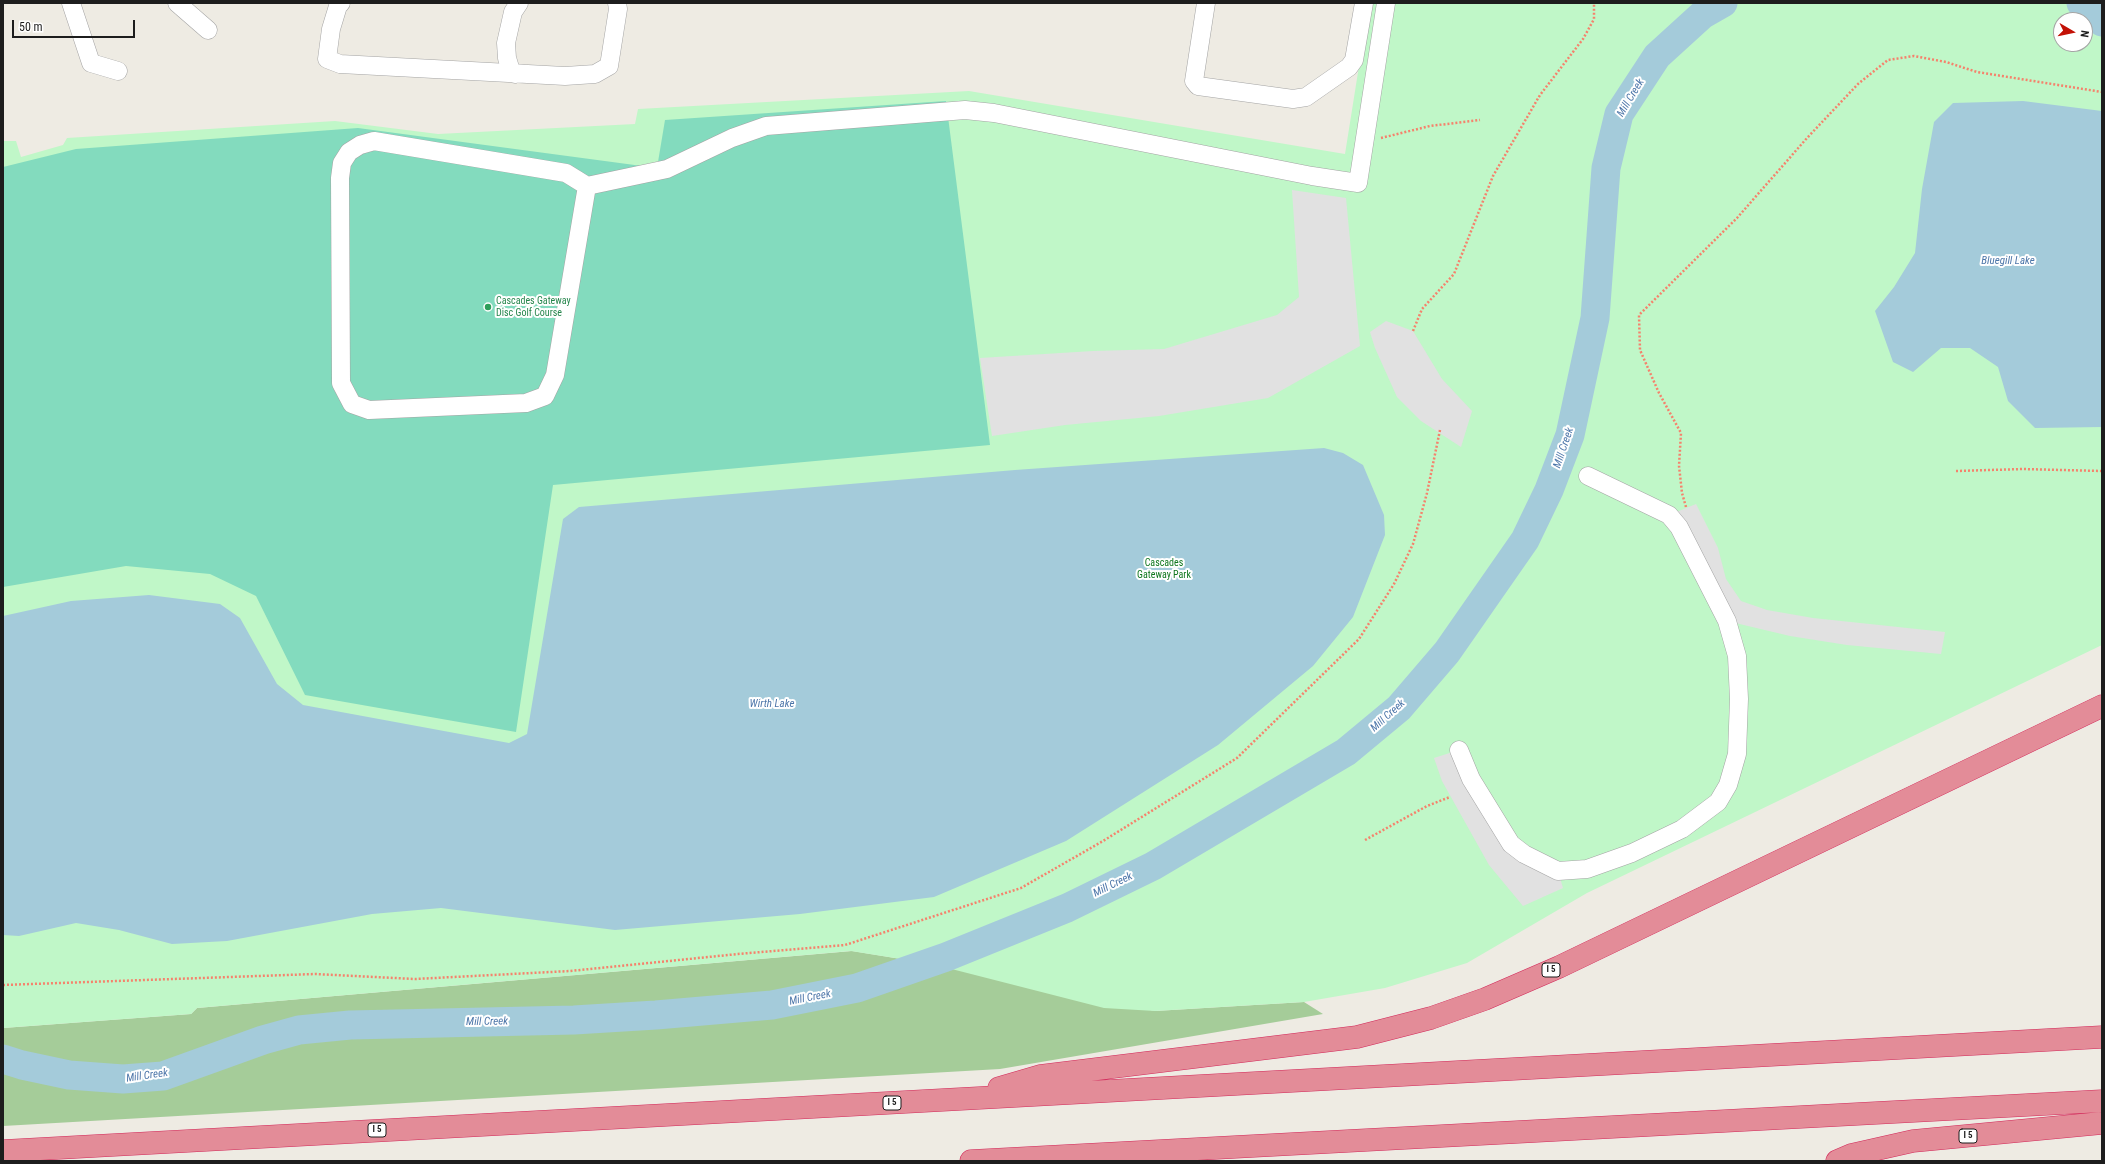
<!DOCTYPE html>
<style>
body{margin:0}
#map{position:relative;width:2105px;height:1164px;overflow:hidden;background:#eeebe3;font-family:"Roboto Condensed",sans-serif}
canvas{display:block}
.frame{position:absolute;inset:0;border:4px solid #1d1d1d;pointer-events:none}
.north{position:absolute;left:2053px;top:12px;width:40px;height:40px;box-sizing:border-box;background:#fff;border:1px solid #a5a5a5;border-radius:50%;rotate:99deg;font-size:11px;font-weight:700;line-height:16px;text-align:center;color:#1d1d1d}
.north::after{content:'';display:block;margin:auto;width:14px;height:18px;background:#c31106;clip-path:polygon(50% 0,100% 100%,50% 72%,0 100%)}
.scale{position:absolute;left:12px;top:20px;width:123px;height:18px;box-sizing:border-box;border:2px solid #1d1d1d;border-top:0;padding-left:5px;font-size:12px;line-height:14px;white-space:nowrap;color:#1d1d1d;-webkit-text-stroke:3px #fff;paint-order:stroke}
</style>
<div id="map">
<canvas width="2105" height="1164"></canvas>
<div class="frame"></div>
<div class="north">N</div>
<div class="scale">50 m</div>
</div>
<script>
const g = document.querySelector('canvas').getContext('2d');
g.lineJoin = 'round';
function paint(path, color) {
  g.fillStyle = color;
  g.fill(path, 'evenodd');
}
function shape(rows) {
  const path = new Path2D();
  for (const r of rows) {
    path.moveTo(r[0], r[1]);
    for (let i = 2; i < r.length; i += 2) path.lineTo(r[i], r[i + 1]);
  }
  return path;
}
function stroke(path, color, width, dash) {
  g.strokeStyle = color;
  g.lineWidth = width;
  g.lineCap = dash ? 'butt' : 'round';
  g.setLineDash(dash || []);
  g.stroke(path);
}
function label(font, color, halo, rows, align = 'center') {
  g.font = font + ' "Roboto Condensed",sans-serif';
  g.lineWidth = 4;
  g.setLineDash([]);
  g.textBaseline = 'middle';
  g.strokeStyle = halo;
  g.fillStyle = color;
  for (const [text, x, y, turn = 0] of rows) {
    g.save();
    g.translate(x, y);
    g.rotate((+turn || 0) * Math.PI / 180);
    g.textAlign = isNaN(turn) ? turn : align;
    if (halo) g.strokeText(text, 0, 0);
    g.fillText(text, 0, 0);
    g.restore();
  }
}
paint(shape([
 [852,951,932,964,1155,1011,1304,1002,1323,1014,1000,1069,3,1126,3,1028,191,1014,197,1008]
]), '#a5cc99');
paint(shape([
 [1369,3,2102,3,2102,645,1587,893,1467,963,1385,988,1304,1002,1155,1011,1104,1008,932,964,851,951,197,1008,191,1014,3,1028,3,141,16,141,21,157,63,145,67,138,335,121,438,134,635,124,638,109,969,91,1345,154],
 [2061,20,2085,20,2085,44,2061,44]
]), '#c0f7c8');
paint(shape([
 [946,101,990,445,553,485,516,732,305,695,256,596,210,574,126,566,3,587,3,167,76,149,358,128,657,168,665,120]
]), '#83dbbe');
paint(shape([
 [1292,190,1346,198,1360,346,1268,398,1159,416,1065,425,992,436,980,358,1093,351,1164,349,1277,315,1299,297],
 [1386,321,1413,331,1442,379,1472,411,1461,447,1421,421,1397,397,1375,348,1370,332],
 [1696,504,1718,548,1726,579,1741,601,1767,610,1813,618,1945,632,1941,654,1847,645,1790,636,1727,621,1669,515],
 [1459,750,1497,823,1558,871,1563,888,1523,906,1489,865,1442,781,1434,758]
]), '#e1e1e1');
paint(shape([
 [2023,101,2102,111,2102,427,2035,428,2008,401,1998,367,1970,348,1941,348,1913,372,1893,362,1875,311,1894,287,1915,253,1922,189,1934,122,1953,103],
 [1324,448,1343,453,1363,465,1384,515,1385,535,1353,617,1313,666,1218,745,1066,841,934,897,800,914,615,930,441,908,372,914,227,941,172,944,119,930,76,923,19,936,3,935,3,616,71,601,149,595,220,604,240,618,277,684,303,705,509,743,527,734,563,519,579,507,1015,470]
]), '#a4cbda');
stroke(shape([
 [2081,3,2095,12,2102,22],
 [3,1059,22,1065,69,1075,123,1079,163,1076,263,1040,299,1030,350,1025,574,1020,656,1015,772,1005,857,988,946,957,1067,908,1153,866,1346,752,1399,708,1447,652,1525,540,1549,490,1570,435,1595,318,1606,168,1619,114,1657,56,1702,15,1723,3]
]), '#a4cbda', 29);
const minor = shape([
 [71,3,91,63,118,71],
 [177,3,208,30],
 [341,3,338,6,331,29,327,59,340,64,565,76,595,74,609,66,618,9,617,3],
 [1206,3,1194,81,1198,86,1293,99,1306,97,1349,67,1354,60,1364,3],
 [515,74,511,71,507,58,506,43,513,12,519,3],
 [587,186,555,375,545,396,526,403,369,410,352,404,341,383,340,178,342,163,349,152,360,145,374,141,566,173,587,186,667,169,732,138,766,126,965,110,994,113,1312,176,1358,183,1386,3],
 [1459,750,1471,779,1511,844,1524,854,1558,871,1587,869,1632,853,1682,829,1718,802,1728,785,1737,754,1739,699,1737,656,1727,621,1679,527,1669,515,1588,476]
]);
const highway = shape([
 [999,1088,1040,1076,1357,1037,1431,1018,1485,999,1559,967,2102,706],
 [3,1151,2102,1037],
 [971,1161,2102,1101],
 [1837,1161,1851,1155,1913,1141,2102,1123]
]);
stroke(minor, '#a4a4a4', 19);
stroke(highway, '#d2295a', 23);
stroke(shape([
 [1381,138,1430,126,1480,120],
 [1413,331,1422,309,1454,274,1493,176,1540,95,1583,39,1594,19,1594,3],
 [1956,471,2023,469,2102,471],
 [1686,507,1682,493,1679,466,1681,433,1659,393,1640,350,1639,315,1737,218,1807,138,1858,84,1888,60,1914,56,1946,62,1977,72,2102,92],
 [1365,840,1427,806,1450,797],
 [3,985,315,974,415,979,570,971,738,954,845,945,1021,888,1103,841,1237,758,1359,639,1394,584,1413,544,1427,493,1440,430]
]), '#f5826c', 2.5, [2, 2]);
stroke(minor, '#fff', 18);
stroke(highway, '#e38c98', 22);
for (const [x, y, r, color] of [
 [488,307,4,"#2e9e5b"]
]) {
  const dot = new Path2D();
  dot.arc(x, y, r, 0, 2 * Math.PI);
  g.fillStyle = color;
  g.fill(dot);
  stroke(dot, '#fff', 1.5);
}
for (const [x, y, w] of [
 [1551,970,18],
 [892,1103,18],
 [377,1130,18],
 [1968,1136,18]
]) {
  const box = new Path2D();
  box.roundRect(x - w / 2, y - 7, w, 14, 3);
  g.fillStyle = '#fff';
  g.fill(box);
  stroke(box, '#1d1d1d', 1);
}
label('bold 9px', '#1d1d1d', null, [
 ["I 5",1551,970],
 ["I 5",892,1103],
 ["I 5",377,1130],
 ["I 5",1968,1136]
]);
label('10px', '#27864d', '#fff', [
 ["Cascades Gateway",496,301],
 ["Disc Golf Course",496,313]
], 'left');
label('10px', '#0f771d', '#fff', [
 ["Cascades",1164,563],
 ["Gateway Park",1164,575]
]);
label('italic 11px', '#4d76a9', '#fff', [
 ["Mill Creek",1631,98,-59],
 ["Bluegill Lake",2008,261],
 ["Mill Creek",1564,448,-71],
 ["Wirth Lake",772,704],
 ["Mill Creek",1388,716,-42],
 ["Mill Creek",1113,885,-26],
 ["Mill Creek",810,998,-11],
 ["Mill Creek",487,1022,-1],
 ["Mill Creek",147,1076,-8]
]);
</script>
